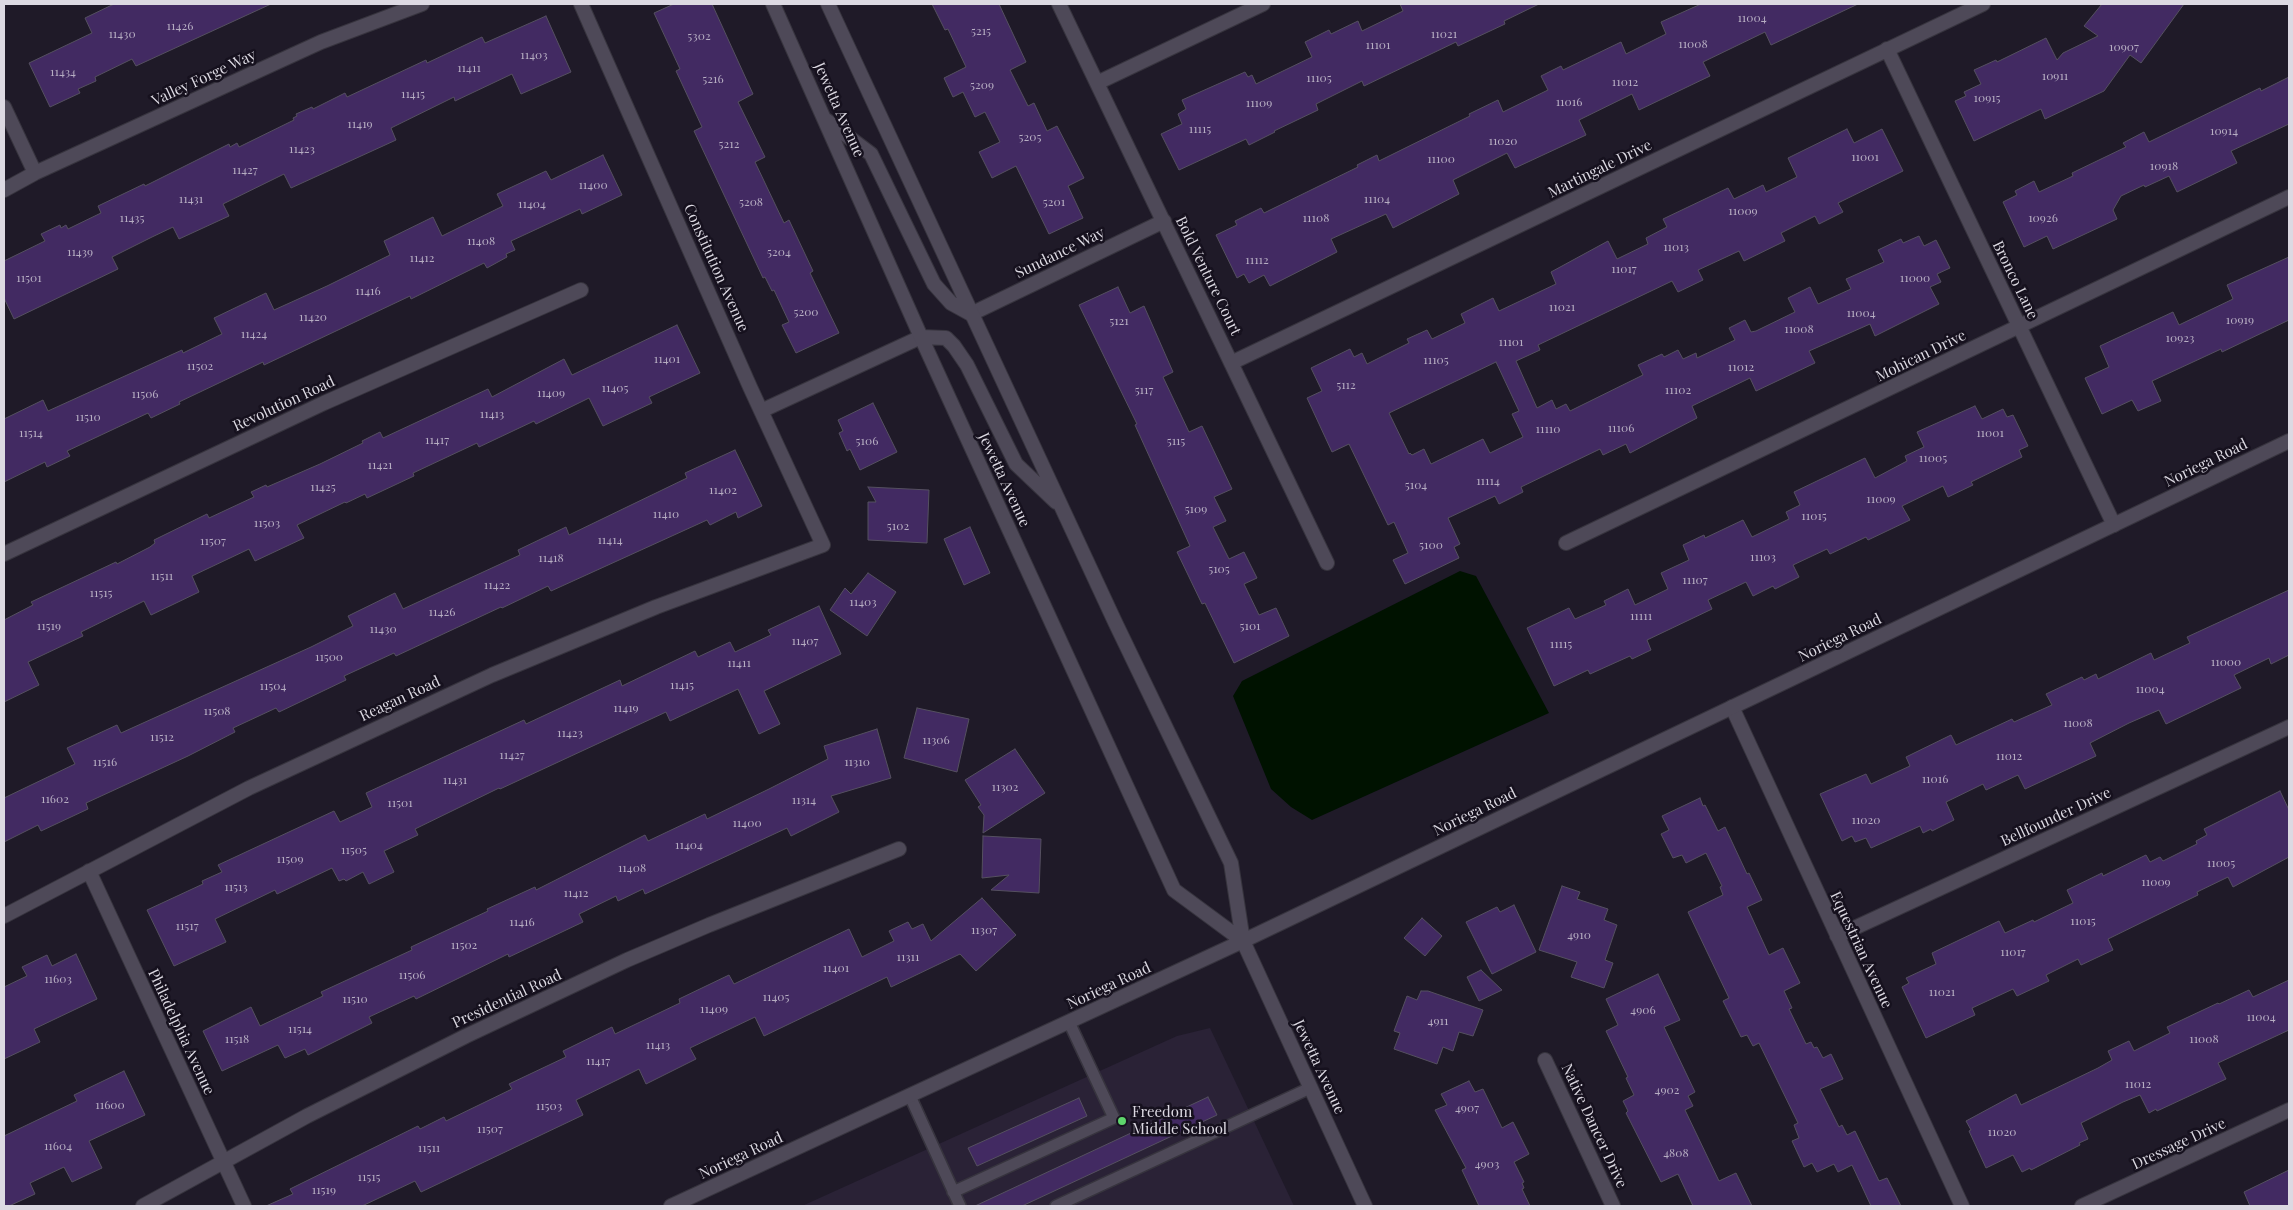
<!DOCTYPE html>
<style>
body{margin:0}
#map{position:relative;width:2293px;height:1210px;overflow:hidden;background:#1f1a28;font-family:"Playfair Display",serif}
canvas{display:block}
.frame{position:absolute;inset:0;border:5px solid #dcd9e2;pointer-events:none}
</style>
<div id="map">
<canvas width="2293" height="1210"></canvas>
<div class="frame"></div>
</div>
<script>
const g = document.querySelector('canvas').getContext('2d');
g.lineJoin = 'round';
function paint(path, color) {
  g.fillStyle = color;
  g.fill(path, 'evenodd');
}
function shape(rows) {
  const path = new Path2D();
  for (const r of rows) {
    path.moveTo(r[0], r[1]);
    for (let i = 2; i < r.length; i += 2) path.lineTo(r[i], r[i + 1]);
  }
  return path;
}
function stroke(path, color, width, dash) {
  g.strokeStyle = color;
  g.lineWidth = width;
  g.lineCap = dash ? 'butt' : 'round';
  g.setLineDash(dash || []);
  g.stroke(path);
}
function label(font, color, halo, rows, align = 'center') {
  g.font = font + ' "Playfair Display",serif';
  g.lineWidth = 5;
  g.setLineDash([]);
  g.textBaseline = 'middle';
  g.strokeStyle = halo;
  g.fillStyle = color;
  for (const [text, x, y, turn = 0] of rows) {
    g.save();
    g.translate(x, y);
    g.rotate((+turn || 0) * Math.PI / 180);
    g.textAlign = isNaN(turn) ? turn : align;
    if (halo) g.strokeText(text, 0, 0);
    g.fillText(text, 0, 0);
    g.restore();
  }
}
paint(shape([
 [1210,1028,1294,1206,802,1206,1177,1036]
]), '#2a2236');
paint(shape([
 [1460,571,1476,576,1549,713,1312,820,1291,807,1271,789,1233,696,1242,681]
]), '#001200');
const building = shape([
 [114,4,271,4,136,66,132,59,95,77,96,81,78,89,80,93,50,107,29,63,92,33,85,18,114,4],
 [674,4,712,4,753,94,738,102,765,157,755,162,784,223,789,220,813,271,810,273,839,333,796,353,782,325,789,322,774,290,772,291,765,277,763,278,694,131,702,127,676,71,680,69,654,13,674,4],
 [932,4,999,4,1026,62,1010,70,1028,106,1034,103,1047,131,1057,126,1084,178,1068,186,1083,218,1049,234,1016,166,992,178,979,152,1000,142,985,112,975,117,963,92,953,97,944,78,966,67,948,29,945,30,932,4],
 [1400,4,1539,4,1504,21,1505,24,1458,46,1456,42,1364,86,1362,81,1316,104,1318,110,1274,131,1275,132,1249,145,1246,139,1179,170,1161,134,1182,124,1178,114,1186,109,1182,100,1245,72,1248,77,1252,75,1256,84,1312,57,1305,42,1329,30,1331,34,1358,21,1362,31,1403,11,1400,4],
 [1701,4,1858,4,1771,45,1765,32,1703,62,1710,76,1639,110,1632,94,1579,120,1586,135,1515,168,1507,153,1453,180,1459,194,1393,228,1386,214,1331,239,1337,252,1270,286,1264,275,1249,283,1244,274,1237,278,1216,235,1237,225,1235,221,1261,208,1264,213,1358,167,1357,165,1377,155,1379,161,1470,116,1469,114,1498,100,1503,112,1548,90,1541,76,1561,66,1563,70,1621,42,1626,54,1666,34,1661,22,1701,4],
 [2102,4,2184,4,2141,63,2130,55,2104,91,2045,119,2041,109,1974,141,1955,101,1966,96,1964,92,1981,84,1974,70,1996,60,1997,62,2046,38,2057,60,2063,53,2098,36,2084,26,2102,4],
 [546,16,571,72,521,94,512,74,455,101,454,97,391,128,396,140,291,188,284,174,223,204,229,216,179,239,173,227,152,237,112,257,118,269,14,319,4,298,4,261,45,241,41,234,60,225,61,228,66,225,68,229,101,213,98,206,144,184,145,186,229,144,230,147,237,143,239,147,294,120,293,118,297,116,296,114,312,107,313,109,345,93,347,97,426,60,427,63,482,37,485,43,546,16],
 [2289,77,2289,124,2231,151,2237,163,2177,192,2169,176,2145,187,2144,185,2121,196,2113,210,2117,219,2053,249,2047,236,2024,247,2003,202,2017,195,2015,191,2034,181,2039,192,2073,176,2072,173,2126,147,2123,143,2144,132,2149,142,2260,88,2261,91,2289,77],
 [1847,129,1854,143,1882,129,1903,171,1838,203,1843,212,1819,224,1815,216,1781,233,1785,241,1744,261,1739,251,1698,270,1703,280,1678,292,1672,281,1538,345,1540,350,1516,361,1537,408,1552,400,1556,409,1566,404,1570,411,1643,375,1638,365,1662,354,1664,357,1678,350,1683,359,1696,353,1697,358,1735,340,1729,328,1745,320,1751,332,1756,331,1795,312,1788,298,1810,287,1818,304,1851,289,1846,279,1884,262,1878,250,1901,239,1903,243,1919,236,1924,246,1936,240,1950,268,1937,274,1941,282,1930,287,1939,304,1875,336,1870,324,1809,351,1815,363,1756,391,1750,378,1692,406,1697,418,1630,453,1626,444,1603,455,1600,449,1521,487,1523,492,1499,504,1495,496,1448,518,1460,544,1454,547,1459,558,1405,584,1393,560,1408,553,1394,522,1388,525,1349,444,1332,452,1307,398,1322,391,1311,368,1350,349,1354,357,1362,353,1367,364,1409,343,1407,339,1427,330,1432,339,1465,323,1461,314,1493,298,1499,311,1556,284,1551,272,1608,241,1617,259,1648,244,1646,238,1667,227,1663,219,1728,188,1734,199,1763,185,1766,192,1797,177,1788,158,1847,129],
 [1496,362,1519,411,1512,414,1523,437,1490,453,1483,439,1431,464,1424,449,1412,455,1410,453,1409,454,1389,413,1496,362],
 [603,155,622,195,582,214,580,209,511,241,515,250,506,254,507,257,487,268,484,263,411,299,410,296,264,365,263,362,179,402,180,404,151,418,148,413,67,451,70,456,47,467,45,462,4,482,4,419,43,400,48,411,182,350,183,353,222,334,214,318,266,293,274,310,327,286,390,255,384,241,433,217,442,236,503,206,497,194,546,171,551,180,603,155],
 [2289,257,2289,320,2222,352,2221,349,2152,381,2161,401,2138,411,2132,400,2102,414,2085,378,2109,367,2100,346,2173,312,2179,325,2233,299,2227,285,2289,257],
 [1118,287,1130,313,1144,306,1173,372,1163,377,1189,432,1202,426,1232,489,1214,497,1226,521,1213,527,1229,559,1244,552,1257,578,1244,584,1259,615,1276,608,1289,636,1234,663,1205,603,1202,604,1177,552,1190,546,1135,425,1137,424,1079,305,1118,287],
 [677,325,700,373,649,397,652,403,603,426,589,398,536,424,534,421,479,447,477,443,413,473,414,476,367,498,365,494,346,503,345,502,297,525,304,538,255,561,249,549,192,576,199,592,151,615,144,601,81,632,83,636,28,662,39,685,4,702,4,620,33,605,31,602,116,562,117,564,150,547,155,543,154,540,207,514,209,518,254,497,251,492,266,485,267,487,320,464,363,443,362,441,380,432,383,438,488,389,492,397,564,359,572,375,677,325],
 [873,403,897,452,860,470,850,449,847,451,839,433,843,431,838,420,873,403],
 [1975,406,1982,419,2003,409,2007,417,2013,415,2028,446,2019,450,2022,457,1971,482,1973,485,1948,497,1943,486,1902,506,1910,520,1868,540,1866,537,1830,554,1827,549,1793,565,1799,577,1775,589,1773,586,1753,596,1746,582,1708,600,1712,609,1647,640,1651,650,1632,659,1630,656,1590,674,1588,670,1554,686,1527,628,1569,608,1575,619,1606,605,1604,601,1628,589,1635,605,1668,589,1661,573,1689,560,1683,545,1704,535,1705,538,1743,520,1752,537,1789,519,1786,512,1800,505,1794,492,1865,458,1875,478,1907,461,1905,456,1924,447,1917,432,1975,406],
 [735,450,762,506,738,518,736,512,710,525,707,520,551,591,548,586,502,608,501,607,396,656,394,653,344,676,346,680,279,712,276,708,233,728,235,732,188,756,86,803,88,809,41,831,38,825,4,842,4,798,75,764,67,748,117,725,121,733,311,647,353,626,348,616,395,593,403,609,520,555,518,550,566,527,569,535,687,478,685,473,735,450],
 [868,487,929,490,927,543,868,540,868,502,876,502,868,487],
 [970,527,990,573,964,585,944,539,970,527],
 [868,573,896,592,867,636,830,610,845,588,851,594,868,573],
 [2289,590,2289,655,2271,664,2269,658,2234,675,2241,688,2166,724,2159,710,2129,723,2090,743,2096,756,2025,789,2018,775,1986,790,1983,784,1946,802,1954,820,1932,831,1931,829,1923,833,1920,826,1871,848,1866,838,1855,842,1852,836,1842,841,1820,794,1866,774,1871,784,1910,766,1906,757,1951,735,1956,745,2012,719,2014,722,2052,705,2046,694,2082,677,2084,680,2096,674,2098,679,2151,653,2154,660,2190,643,2187,637,2289,590],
 [819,606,841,654,764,691,780,724,759,734,738,689,670,721,666,712,500,789,499,788,415,829,418,835,384,851,394,872,369,884,363,872,346,881,344,879,339,881,332,868,277,894,275,890,215,919,226,942,174,966,147,910,203,884,202,881,222,872,218,865,334,811,340,822,372,807,366,793,524,720,526,724,620,680,622,686,695,651,698,657,730,642,735,652,771,635,768,630,819,606],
 [917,708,969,719,957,772,904,758,917,708],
 [877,729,891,778,831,796,839,812,791,836,787,828,645,894,643,889,618,901,616,896,579,914,583,922,509,957,508,954,416,999,414,996,369,1017,372,1023,308,1055,305,1049,285,1058,278,1045,222,1071,203,1031,251,1007,260,1026,323,996,321,992,412,950,411,947,488,911,487,909,535,887,536,890,645,835,648,841,705,814,707,819,769,789,828,759,824,746,877,729],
 [1015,749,1045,793,983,833,984,815,978,807,981,805,965,780,1015,749],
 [2280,791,2289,810,2289,857,2233,887,2228,877,2197,892,2198,895,2108,939,2113,950,2081,965,2078,959,2046,975,2049,981,2017,996,2013,989,1972,1008,1975,1015,1926,1038,1902,987,1909,983,1906,978,1936,964,1932,953,1999,921,2005,933,2033,920,2034,922,2073,903,2067,890,2102,873,2103,876,2146,855,2150,862,2160,857,2163,861,2197,844,2196,841,2207,835,2204,829,2280,791],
 [1700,798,1703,806,1705,805,1718,831,1725,827,1747,874,1749,873,1762,900,1747,907,1769,955,1783,948,1800,983,1784,991,1792,1008,1789,1009,1806,1044,1811,1042,1814,1048,1817,1047,1823,1058,1831,1054,1843,1079,1820,1089,1839,1127,1842,1125,1847,1135,1855,1131,1879,1181,1887,1178,1901,1206,1871,1206,1852,1165,1838,1172,1834,1164,1817,1172,1812,1163,1804,1167,1792,1141,1799,1138,1794,1125,1798,1123,1759,1043,1753,1046,1747,1035,1741,1037,1723,1001,1729,998,1688,912,1723,895,1720,887,1722,886,1706,853,1686,863,1682,855,1673,858,1661,834,1669,830,1662,816,1700,798],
 [983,836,1041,839,1039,893,991,890,1009,875,982,878,983,836],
 [1562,886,1580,892,1577,899,1608,909,1604,920,1617,925,1605,960,1613,963,1604,988,1571,977,1577,962,1539,950,1562,886],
 [982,898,1016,935,976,971,960,954,891,987,887,977,764,1036,755,1017,690,1048,696,1059,646,1084,639,1069,617,1080,576,1100,583,1115,421,1192,415,1181,362,1206,266,1206,293,1194,290,1189,418,1126,420,1129,444,1117,446,1121,512,1089,509,1084,566,1057,563,1051,612,1027,615,1034,680,1003,679,999,729,975,734,984,849,929,862,957,894,941,889,931,908,922,912,929,923,924,931,941,982,898],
 [1514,905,1536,952,1492,974,1466,922,1497,907,1500,912,1514,905],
 [1422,918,1442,936,1425,956,1404,938,1422,918],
 [76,954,97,999,34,1029,40,1042,4,1059,4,987,27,976,22,967,47,955,52,966,76,954],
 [1481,970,1502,990,1479,1001,1467,977,1481,970],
 [1658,974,1680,1020,1664,1027,1695,1092,1688,1096,1693,1106,1685,1110,1719,1181,1736,1173,1752,1206,1693,1206,1678,1174,1661,1182,1626,1113,1628,1111,1623,1101,1634,1095,1626,1078,1628,1077,1606,1031,1618,1025,1606,999,1658,974],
 [2289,980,2289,1030,2218,1063,2226,1079,2157,1111,2156,1109,2149,1113,2140,1095,2123,1102,2081,1123,2088,1139,2079,1143,2080,1145,2031,1170,2030,1168,2022,1172,2013,1155,1986,1168,1969,1131,1971,1130,1966,1121,2016,1094,2021,1105,2098,1068,2112,1060,2108,1051,2129,1041,2134,1051,2170,1033,2167,1027,2218,1003,2219,1004,2249,990,2253,997,2289,980],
 [1421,991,1428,991,1483,1010,1473,1036,1459,1032,1453,1051,1443,1047,1437,1064,1394,1049,1400,1033,1394,1031,1407,996,1417,1000,1421,991],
 [124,1071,145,1115,89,1141,102,1168,72,1182,64,1167,30,1183,35,1194,9,1206,4,1206,4,1136,77,1101,74,1095,124,1071],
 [1469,1081,1475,1092,1483,1089,1502,1128,1513,1122,1529,1154,1514,1162,1524,1182,1522,1183,1524,1188,1522,1189,1530,1206,1479,1206,1462,1170,1466,1168,1435,1110,1447,1105,1441,1094,1469,1081],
 [1208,1097,1217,1115,1022,1206,975,1206,1208,1097],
 [1079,1098,1087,1116,977,1166,968,1148,1079,1098],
 [2289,1170,2289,1206,2250,1206,2244,1192,2289,1170]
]);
paint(building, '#422a62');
stroke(building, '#555060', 1);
const service = shape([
 [910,1096,960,1206],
 [953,1192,1114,1118,1069,1022],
 [1056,1206,1310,1088]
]);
const minor = shape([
 [1059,4,1327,563],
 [1887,49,2114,525],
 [1097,83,1263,4],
 [4,107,35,173],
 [4,190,35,173,321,42,422,4],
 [971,314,1164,221],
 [1231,363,1983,4],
 [761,411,921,337],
 [1566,543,2289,197],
 [4,554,324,403,581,290],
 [1732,707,1962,1206],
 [89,871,244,1206],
 [4,916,249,788,492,675,656,607,823,545,750,387,581,4],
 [1837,936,2289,727],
 [1545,1060,1613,1206],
 [143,1206,307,1116,466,1036,627,960,709,925,899,849],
 [2082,1206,2289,1110]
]);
const tertiary = shape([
 [773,4,921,337,1174,890,1243,941],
 [828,4,1115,622,1231,863,1243,941,1365,1206],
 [826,120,871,154,934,284,951,303,971,314],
 [921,337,946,338,954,346,967,365,1016,464,1056,502],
 [671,1206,1243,941,2289,441]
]);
stroke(service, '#37343e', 14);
stroke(minor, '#37343e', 16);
stroke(tertiary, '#37343e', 16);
stroke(service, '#4e4958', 11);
stroke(minor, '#4e4958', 14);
stroke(tertiary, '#4e4958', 14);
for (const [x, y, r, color] of [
 [1122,1121,5,"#5ed56c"]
]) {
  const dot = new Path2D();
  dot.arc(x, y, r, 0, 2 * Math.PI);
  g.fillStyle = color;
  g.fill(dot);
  stroke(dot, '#16111e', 2);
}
label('12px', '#b6adc2', null, [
 ["11004",1752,18],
 ["11426",180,26],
 ["5215",981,31],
 ["11430",122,34],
 ["11021",1444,34],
 ["5302",699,36],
 ["11008",1693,44],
 ["11101",1378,45],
 ["10907",2124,47],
 ["11403",534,55],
 ["11411",469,68],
 ["11434",63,72],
 ["10911",2055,76],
 ["11105",1319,78],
 ["5216",713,79],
 ["11012",1625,82],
 ["5209",982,85],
 ["11415",413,94],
 ["10915",1987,98],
 ["11016",1569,102],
 ["11109",1259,103],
 ["11419",360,124],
 ["11115",1200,129],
 ["10914",2224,131],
 ["5205",1030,137],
 ["11020",1503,141],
 ["5212",729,144],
 ["11423",302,149],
 ["11001",1865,157],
 ["11100",1441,159],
 ["10918",2164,166],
 ["11427",245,170],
 ["11400",593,185],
 ["11431",191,199],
 ["11104",1377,199],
 ["5208",751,202],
 ["5201",1054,202],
 ["11404",532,204],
 ["11009",1743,211],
 ["11435",132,218],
 ["11108",1316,218],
 ["10926",2043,218],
 ["11408",481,241],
 ["11013",1676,247],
 ["11439",80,252],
 ["5204",779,252],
 ["11412",422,258],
 ["11112",1257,260],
 ["11017",1624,269],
 ["11501",29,278],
 ["11000",1915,278],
 ["11416",368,291],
 ["11021",1562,307],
 ["5200",806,312],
 ["11004",1861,313],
 ["11420",313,317],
 ["10919",2240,320],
 ["5121",1119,321],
 ["11008",1799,329],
 ["11424",254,334],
 ["10923",2180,338],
 ["11101",1511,342],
 ["11401",667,359],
 ["11105",1436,360],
 ["11502",200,366],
 ["11012",1741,367],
 ["5112",1346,385],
 ["11405",615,388],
 ["5117",1144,390],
 ["11102",1678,390],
 ["11409",551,393],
 ["11506",145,394],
 ["11413",492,414],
 ["11510",88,417],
 ["11106",1621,428],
 ["11110",1548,429],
 ["11514",31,433],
 ["11001",1990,433],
 ["11417",437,440],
 ["5106",867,441],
 ["5115",1176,441],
 ["11005",1933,458],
 ["11421",380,465],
 ["11114",1488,481],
 ["5104",1416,485],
 ["11425",323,487],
 ["11402",723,490],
 ["11009",1881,499],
 ["5109",1196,509],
 ["11410",666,514],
 ["11015",1814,516],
 ["11503",267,523],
 ["5102",898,526],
 ["11414",610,540],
 ["11507",213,541],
 ["5100",1431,545],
 ["11103",1763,557],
 ["11418",551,558],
 ["5105",1219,569],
 ["11511",162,576],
 ["11107",1695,580],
 ["11422",497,585],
 ["11515",101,593],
 ["11403",863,602],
 ["11426",442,612],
 ["11111",1641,616],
 ["11519",49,626],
 ["5101",1250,626],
 ["11430",383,629],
 ["11407",805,641],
 ["11115",1561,644],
 ["11500",329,657],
 ["11000",2226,662],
 ["11411",739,663],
 ["11415",682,685],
 ["11504",273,686],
 ["11004",2150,689],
 ["11419",626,708],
 ["11508",217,711],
 ["11008",2078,723],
 ["11423",570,733],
 ["11512",162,737],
 ["11306",936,740],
 ["11427",512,755],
 ["11012",2009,756],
 ["11516",105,762],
 ["11310",857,762],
 ["11016",1935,779],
 ["11431",455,780],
 ["11302",1005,787],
 ["11602",55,799],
 ["11314",804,800],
 ["11501",400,803],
 ["11020",1866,820],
 ["11400",747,823],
 ["11404",689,845],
 ["11505",354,850],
 ["11509",290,859],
 ["11005",2221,863],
 ["11408",632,868],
 ["11009",2156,882],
 ["11513",236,887],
 ["11412",576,893],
 ["11015",2083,921],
 ["11416",522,922],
 ["11517",187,926],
 ["11307",984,930],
 ["4910",1579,935],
 ["11502",464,945],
 ["11017",2013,952],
 ["11311",908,957],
 ["11401",836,968],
 ["11506",412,975],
 ["11603",58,979],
 ["11021",1942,992],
 ["11405",776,997],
 ["11510",355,999],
 ["11409",714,1009],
 ["4906",1643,1010],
 ["11004",2261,1017],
 ["4911",1438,1021],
 ["11514",300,1029],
 ["11518",237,1039],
 ["11008",2204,1039],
 ["11413",658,1045],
 ["11417",598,1061],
 ["11012",2138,1084],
 ["4902",1667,1090],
 ["11600",110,1105],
 ["11503",549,1106],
 ["4907",1467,1108],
 ["11507",490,1129],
 ["11020",2002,1132],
 ["11604",58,1146],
 ["11511",429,1148],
 ["4808",1676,1153],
 ["4903",1487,1164],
 ["11515",369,1177],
 ["11519",324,1190]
]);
label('15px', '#dcd9e2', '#16111e', [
 ["Valley Forge Way",204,78,-25],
 ["Jewetta Avenue",839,110,66],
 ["Martingale Drive",1600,169,-26],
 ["Sundance Way",1060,253,-26],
 ["Constitution Avenue",716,268,66],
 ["Bold Venture Court",1208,276,64],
 ["Bronco Lane",2015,280,64],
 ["Mohican Drive",1921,356,-26],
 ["Revolution Road",284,404,-25],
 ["Noriega Road",2206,463,-26],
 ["Jewetta Avenue",1004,480,65],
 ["Noriega Road",1840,638,-26],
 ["Reagan Road",400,699,-25],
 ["Noriega Road",1475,812,-26],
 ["Bellfounder Drive",2056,817,-25],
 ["Equestrian Avenue",1861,950,65],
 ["Noriega Road",1109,986,-25],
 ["Presidential Road",507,999,-25],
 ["Philadelphia Avenue",181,1032,65],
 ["Jewetta Avenue",1319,1067,65],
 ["Native Dancer Drive",1594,1126,65],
 ["Dressage Drive",2179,1144,-25],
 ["Noriega Road",741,1156,-25]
]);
label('15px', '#dcd9e2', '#16111e', [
 ["Freedom",1132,1112],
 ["Middle School",1132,1129]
], 'left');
</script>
